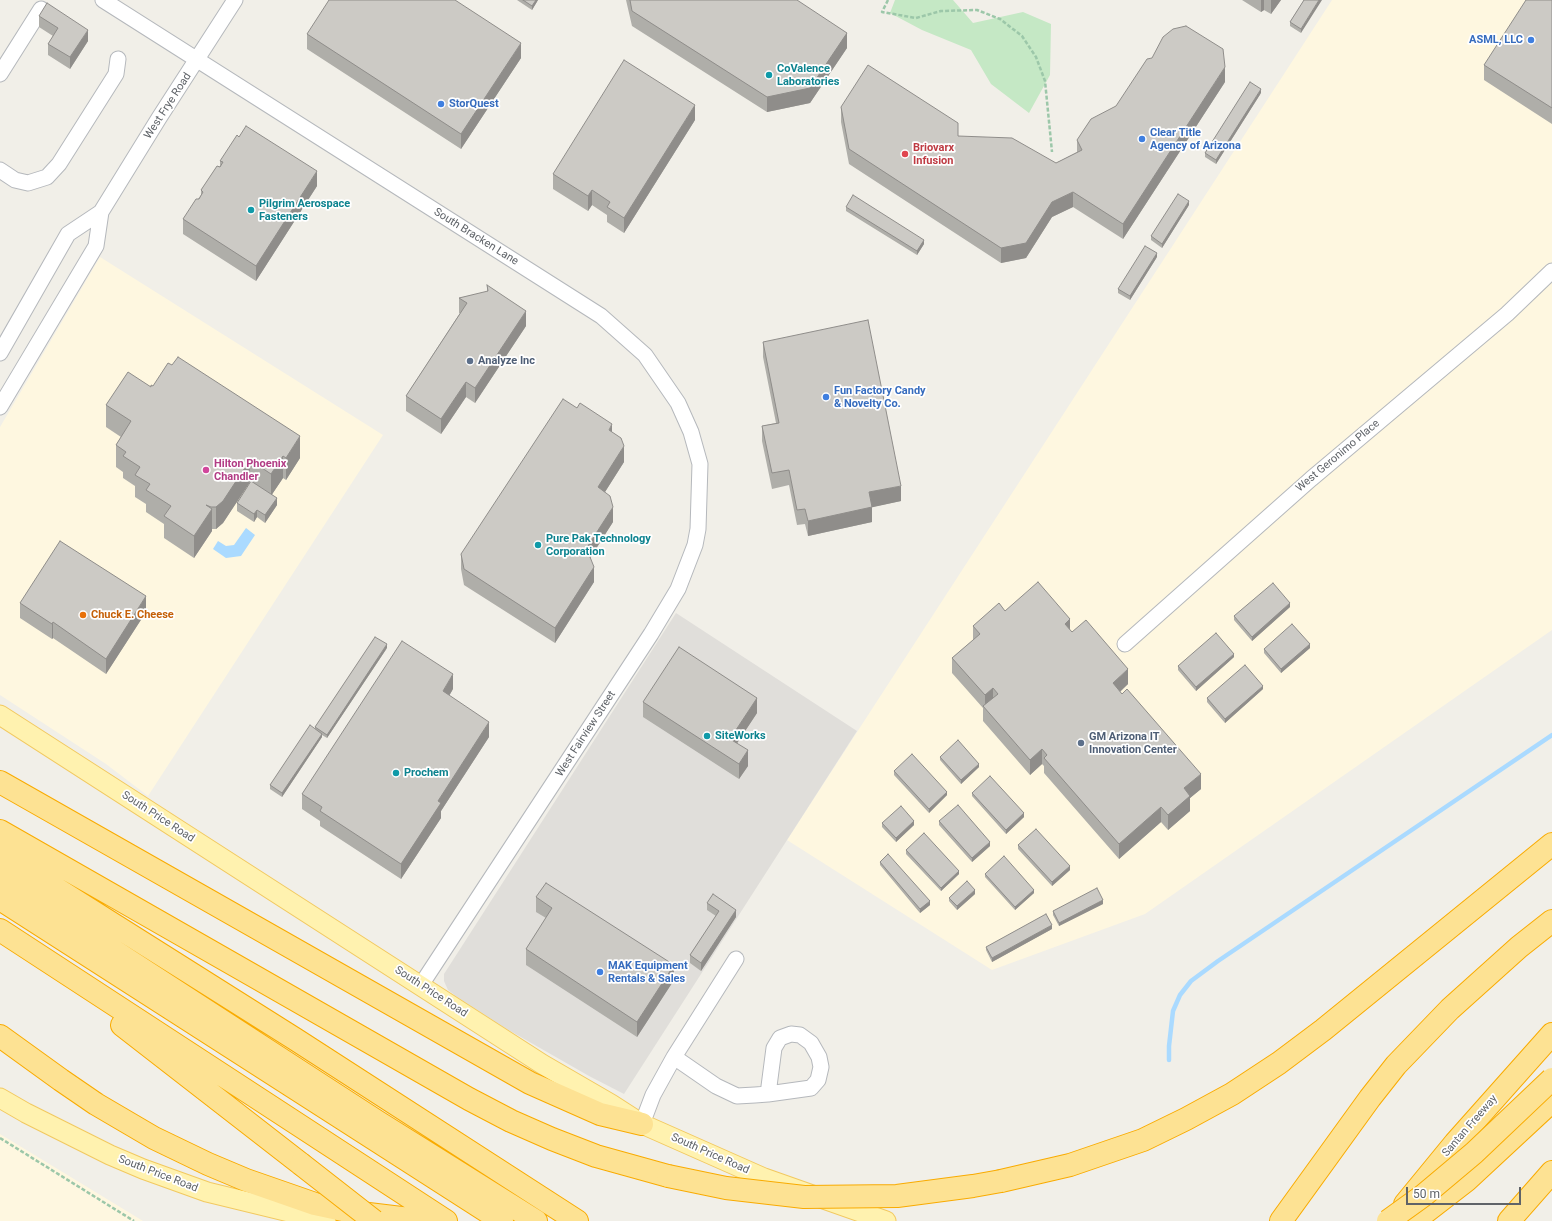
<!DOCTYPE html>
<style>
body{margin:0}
#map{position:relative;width:1552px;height:1221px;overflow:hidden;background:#f1efe8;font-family:Roboto,sans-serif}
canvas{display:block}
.scale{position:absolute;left:1406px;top:1187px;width:115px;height:18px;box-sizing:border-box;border:2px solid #5f6368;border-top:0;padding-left:5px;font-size:12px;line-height:14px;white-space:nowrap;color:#5f6368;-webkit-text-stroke:3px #fff;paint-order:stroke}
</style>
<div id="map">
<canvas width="1552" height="1221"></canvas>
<div class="scale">50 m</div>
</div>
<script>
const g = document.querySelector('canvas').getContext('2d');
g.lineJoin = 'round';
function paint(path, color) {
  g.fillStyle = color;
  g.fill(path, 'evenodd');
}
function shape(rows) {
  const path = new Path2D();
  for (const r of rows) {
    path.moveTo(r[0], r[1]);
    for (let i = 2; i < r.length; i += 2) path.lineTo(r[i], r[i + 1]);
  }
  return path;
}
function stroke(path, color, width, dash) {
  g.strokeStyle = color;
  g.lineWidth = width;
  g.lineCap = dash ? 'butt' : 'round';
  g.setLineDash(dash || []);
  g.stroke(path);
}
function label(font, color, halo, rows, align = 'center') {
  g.font = font + ' Roboto,sans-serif';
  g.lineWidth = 3.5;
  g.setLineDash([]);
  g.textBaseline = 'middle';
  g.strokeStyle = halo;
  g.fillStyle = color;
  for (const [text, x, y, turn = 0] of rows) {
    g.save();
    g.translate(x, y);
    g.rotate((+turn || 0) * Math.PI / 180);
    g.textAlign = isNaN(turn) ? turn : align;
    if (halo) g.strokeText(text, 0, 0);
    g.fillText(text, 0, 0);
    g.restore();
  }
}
paint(shape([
 [1332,0,1552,0,1552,630,1145,914,992,970,787,840],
 [100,257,383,435,148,796,106,764,0,695,0,427],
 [0,1134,143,1221,0,1221]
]), '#fef7e0');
paint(shape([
 [676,613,857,731,624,1094,589,1076,505,1028,457,997,448,990,444,981,444,974]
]), '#e0deda');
paint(shape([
 [895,0,953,0,973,23,1023,12,1051,24,1050,75,1029,113,991,84,971,50,922,30,890,13]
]), '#c5e8c5');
paint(shape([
 [246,528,255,535,241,556,226,558,213,549,218,541,226,546,234,545]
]), '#aadaff');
stroke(shape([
 [1169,1060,1169,1046,1173,1011,1180,995,1191,981,1218,961,1552,735]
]), '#aadaff', 4.5);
const minor = shape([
 [103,0,601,316,645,355,678,403,691,432,700,464,698,529,695,545,678,589,651,634,421,985],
 [0,74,41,9],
 [0,170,15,180,28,183,47,177,59,164,116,74,118,59],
 [0,353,68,234,101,212],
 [0,407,96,246,101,212,159,118,235,0],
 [1125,644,1311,479,1507,314,1552,271],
 [674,1057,716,1086,737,1096,755,1095,768,1094,811,1088,818,1080,821,1067,819,1057,811,1043,800,1035,791,1034,780,1038,774,1048,768,1094],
 [642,1124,653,1095,674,1057,736,959]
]);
const major = shape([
 [0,715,542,1064,611,1104,642,1124,764,1178,886,1221],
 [0,1098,26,1113,110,1155,143,1169,207,1192,326,1221]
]);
const highway = shape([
 [0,782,530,1083,600,1114,642,1124],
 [0,831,469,1099,511,1121,552,1139,596,1156,668,1176],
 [0,853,295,1039,577,1221],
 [0,877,378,1122,536,1221],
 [0,899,502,1221],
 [0,930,446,1221],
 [122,1025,301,1164],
 [0,1036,61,1080,96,1104,154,1138,208,1164,246,1180,315,1204,352,1212,426,1221],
 [1001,1181,1070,1165,1143,1140,1186,1119,1232,1094,1279,1063,1323,1030,1552,844],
 [1405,1204,1455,1143,1552,1034],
 [1281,1221,1370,1098,1396,1065,1450,1009,1519,947,1552,921],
 [1414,1221,1467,1180,1552,1101],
 [1509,1221,1552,1172]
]);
stroke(minor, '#b5b8bc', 17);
stroke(major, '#f2c960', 21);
stroke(highway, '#f9ab00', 24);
stroke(shape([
 [888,0,882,12,916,18,941,11,977,10,1000,19,1022,36,1036,57,1045,81,1052,152],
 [0,1138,134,1221]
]), '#9cc7a9', 2.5, [4, 2]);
stroke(minor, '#fff', 15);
stroke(major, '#fff2af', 19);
stroke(highway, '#fde293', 22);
const highwayBridge = shape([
 [301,1164,374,1221],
 [668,1176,726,1188,804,1197,897,1196,973,1186,1001,1181],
 [1388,1221,1424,1195,1474,1153,1552,1079]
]);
stroke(highwayBridge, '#f9ab00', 24, []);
stroke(highwayBridge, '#fde293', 22);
paint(shape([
 [517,0,538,0,532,10],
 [626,0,797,0,847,48,810,103,767,112,632,26],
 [1242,0,1281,0,1271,14,1264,10,1261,12],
 [1304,0,1301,33,1290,26,1290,22],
 [1552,0,1552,124,1484,80,1484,65],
 [39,16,88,41,70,69,48,55,48,44,53,36,39,27],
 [307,34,521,58,461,149,307,49],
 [1225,82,1123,239,1073,207,1052,217,1026,258,1001,263,849,164,841,122,841,107,958,136,1056,163,1077,152,1077,140],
 [1261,93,1216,164,1205,157,1205,153],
 [695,120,624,233,607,222,607,215,592,205,588,211,553,189,553,174],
 [220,161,317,186,256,281,183,234,183,219,201,195,201,190,220,166],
 [1189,205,1162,248,1151,240,1151,236],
 [846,207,924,244,917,255,846,211],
 [1157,257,1130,300,1118,293,1118,289],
 [487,285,526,326,475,403,466,397,441,434,406,411,406,396,460,313,459,313,459,298,487,292],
 [763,342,901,501,872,507,872,522,808,536,805,524,797,525,789,485,772,489,762,441,762,426,776,423,763,357],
 [151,387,300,458,286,480,283,478,272,494,277,505,265,523,257,517,254,522,237,511,237,503,250,483,250,482,223,523,216,529,212,529,212,531,194,558,164,538,164,524,146,512,146,504,135,497,135,486,123,478,123,472,116,467,116,445,121,437,106,427,106,405],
 [612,432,624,462,605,492,613,522,590,557,594,582,555,643,464,585,461,569,461,554],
 [20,603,146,612,106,674,53,638,52,639,20,618],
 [1290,607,1252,641,1234,620,1234,616],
 [1005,611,1070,630,1128,684,1120,692,1201,789,1190,798,1190,811,1168,830,1161,822,1119,859,1044,773,1044,766,1042,764,1030,775,983,721,983,708,952,673,952,658,973,640,973,626],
 [387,648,327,738,322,735,322,737,282,797,270,789,270,785,315,729,315,727],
 [1310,648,1281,673,1264,653,1264,649],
 [1234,657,1196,691,1178,670,1178,666],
 [453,689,449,696,489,737,441,811,441,818,401,879,320,826,320,821,302,809,302,794],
 [1263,689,1225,723,1207,702,1207,698],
 [643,702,757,713,737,743,748,766,739,779,643,717],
 [940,757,979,767,961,784,940,760],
 [894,771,947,795,929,813,894,775],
 [972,793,1024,817,1006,834,972,796],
 [939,821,990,846,972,862,939,825],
 [882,823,914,825,896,842,882,827],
 [1018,845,1070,870,1052,886,1018,849],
 [906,850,959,874,941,891,906,854],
 [880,862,930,905,920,913,880,865],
 [985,874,1034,893,1015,910,985,877],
 [975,894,957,910,949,901,949,898],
 [536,897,674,980,637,1037,526,965,526,949,546,918,536,912],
 [707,903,736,917,701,971,690,963,690,955,716,916,707,910],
 [1103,904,1059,926,1053,915,1053,911],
 [1052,929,992,962,986,950,986,947]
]), '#afaea9');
paint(shape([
 [536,0,538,0,532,10,532,6],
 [1261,0,1264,0,1264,10,1261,12],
 [1271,0,1281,0,1271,14],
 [1319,0,1322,0,1301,33,1301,29],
 [88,30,88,41,70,69,70,57],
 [847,33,847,48,810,103,767,112,767,97],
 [521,43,521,58,461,149,461,134],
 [1225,67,1225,82,1123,239,1123,224],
 [1261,89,1261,93,1216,164,1216,160],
 [695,105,695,120,624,233,624,218],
 [317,171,317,186,256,281,256,266],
 [592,190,592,205,588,211,588,196],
 [1073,192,1073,207,1052,217,1026,258,1001,263,1001,248,1052,202],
 [1189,201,1189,205,1162,248,1162,244],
 [924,240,924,244,917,255,917,251],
 [1157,253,1157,257,1130,300,1130,296],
 [526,311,526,326,475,403,475,388],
 [466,382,466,397,441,434,441,419],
 [612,424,612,439,609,430],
 [300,436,300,458,286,480,286,458],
 [624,446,624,462,598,503,598,487],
 [283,456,283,478,271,496,271,474],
 [250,460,250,482,223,523,216,529,216,507],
 [901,486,901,501,869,508,869,492],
 [277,498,277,505,265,523,265,515],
 [613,507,613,522,584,568,584,552],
 [872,507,872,522,808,536,808,521],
 [212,509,212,531,194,558,194,536],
 [257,510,257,517,254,522,254,514],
 [594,567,594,582,555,643,555,628],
 [146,596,146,612,106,674,106,659],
 [1290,603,1290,607,1252,641,1252,637],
 [1070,619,1070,634,1065,624],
 [53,622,53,638,52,639,52,624],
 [387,644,387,648,327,738,327,735],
 [1310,644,1310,648,1281,673,1281,669],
 [1234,654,1234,657,1196,691,1196,687],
 [1128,669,1128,684,1113,698,1113,683],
 [453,674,453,689,443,706,443,691],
 [1263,686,1263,689,1225,723,1225,719],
 [993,688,993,703,985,708,985,695],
 [757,698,757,713,730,754,730,739],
 [489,722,489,737,441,811,441,818,401,879,401,864,438,801],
 [322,734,322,737,282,797,282,793],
 [1042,749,1042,764,1030,775,1030,760],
 [748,750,748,766,739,779,739,764],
 [979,764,979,767,961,784,961,780],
 [1201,774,1201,789,1190,798,1190,811,1168,830,1168,815,1184,788],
 [947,792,947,795,929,813,929,809],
 [1161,807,1161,822,1119,859,1119,844],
 [1024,813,1024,817,1006,834,1006,830],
 [914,821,914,825,896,842,896,838],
 [990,842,990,846,972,862,972,858],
 [1070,866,1070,870,1052,886,1052,882],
 [959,871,959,874,941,891,941,888],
 [975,890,975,894,957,910,957,906],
 [1034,890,1034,893,1015,910,1015,907],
 [1103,900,1103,904,1059,926,1059,923],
 [930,901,930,905,920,913,920,909],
 [736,910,736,917,701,971,701,963],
 [1052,925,1052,929,992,962,992,958],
 [674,965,674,980,637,1037,637,1022]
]), '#8f8d8a');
const building = shape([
 [329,0,455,0,521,43,461,134,307,34,329,0],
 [523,0,536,0,532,6,523,0],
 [630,0,797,0,847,33,810,88,767,97,632,11,630,0],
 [1304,0,1319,0,1301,29,1290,22,1304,0],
 [1526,0,1552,0,1552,108,1484,65,1526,0],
 [47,3,88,30,70,57,48,44,58,28,39,16,47,3],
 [1186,26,1223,49,1225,67,1123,224,1073,192,1052,202,1026,243,1001,248,849,149,841,107,868,65,958,123,958,136,1012,138,1056,163,1082,150,1077,140,1091,119,1116,106,1147,59,1152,58,1163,37,1173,29,1186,26],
 [624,60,695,105,624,218,607,207,610,202,592,190,588,196,553,174,624,60],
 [1250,82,1261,89,1216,160,1205,153,1250,82],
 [246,126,317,171,256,266,183,219,196,199,199,199,203,192,201,190,217,166,220,167,223,162,220,161,237,135,239,137,246,126],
 [1178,194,1189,201,1162,244,1151,236,1178,194],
 [853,195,924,240,917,251,846,207,853,195],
 [1145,246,1157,253,1130,296,1118,289,1145,246],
 [487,285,526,311,475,388,466,382,441,419,406,396,467,303,459,298,488,291,487,285],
 [868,320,901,486,869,492,872,507,808,521,805,509,797,510,789,470,772,473,762,426,779,423,763,342,868,320],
 [178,357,300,436,286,458,283,456,271,474,250,460,223,501,216,507,211,507,206,505,212,509,194,536,164,516,171,506,146,490,150,484,135,475,140,467,123,456,126,452,116,445,131,421,106,405,128,372,151,387,151,385,153,386,168,363,172,365,178,357],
 [563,399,577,408,580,403,612,424,609,430,621,438,624,446,598,487,610,496,613,507,584,552,590,557,594,567,555,628,464,569,461,554,563,399],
 [251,481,277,498,265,515,257,510,254,514,237,503,251,481],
 [60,541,146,596,106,659,53,622,52,624,20,603,60,541],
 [1038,582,1070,619,1065,624,1072,632,1086,620,1128,669,1113,683,1122,694,1127,689,1201,774,1184,788,1190,796,1168,815,1161,807,1119,844,1044,758,1047,755,1042,749,1030,760,983,706,998,694,993,688,985,695,952,658,980,634,973,626,999,603,1005,611,1038,582],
 [1273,583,1290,603,1252,637,1234,616,1273,583],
 [1292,624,1310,644,1281,669,1264,649,1292,624],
 [1216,633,1234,654,1196,687,1178,666,1216,633],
 [375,637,387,644,327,735,315,727,375,637],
 [402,641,453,674,443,691,489,722,438,801,441,803,401,864,320,811,322,807,302,794,402,641],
 [679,647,757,698,730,739,748,750,739,764,643,702,679,647],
 [1245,665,1263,686,1225,719,1207,698,1245,665],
 [310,725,322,734,282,793,270,785,310,725],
 [958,740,979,764,961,780,940,757,958,740],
 [912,754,947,792,929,809,894,771,912,754],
 [990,776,1024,813,1006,830,972,793,990,776],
 [958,805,990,842,972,858,939,821,958,805],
 [901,806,914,821,896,838,882,823,901,806],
 [1036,829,1070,866,1052,882,1018,845,1036,829],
 [924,833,959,871,941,888,906,850,924,833],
 [888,854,930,901,920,909,880,862,888,854],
 [1004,856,1034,890,1015,907,985,874,1004,856],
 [967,881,975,890,957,906,949,898,967,881],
 [546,883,674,965,637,1022,526,949,552,908,536,897,546,883],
 [1097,888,1103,900,1059,923,1053,911,1097,888],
 [713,894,736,910,701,963,690,955,719,911,707,903,713,894],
 [1046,914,1052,925,992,958,986,947,1046,914]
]);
paint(building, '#cccac5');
stroke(building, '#8f8d8a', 1);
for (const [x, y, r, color] of [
 [1531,40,4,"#3f7fe0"],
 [769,75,4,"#0f9aa8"],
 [441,104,4,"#3f7fe0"],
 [1142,139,4,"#3f7fe0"],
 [905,154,4,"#e0444e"],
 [251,210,4,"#0f9aa8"],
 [470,361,4,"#5c6f8a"],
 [826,397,4,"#3f7fe0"],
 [206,470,4,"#d1479c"],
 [538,545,4,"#0f9aa8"],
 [83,615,4,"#e8710a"],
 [707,736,4,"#0f9aa8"],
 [1081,743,4,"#5c6f8a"],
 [396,773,4,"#0f9aa8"],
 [600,972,4,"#3f7fe0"]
]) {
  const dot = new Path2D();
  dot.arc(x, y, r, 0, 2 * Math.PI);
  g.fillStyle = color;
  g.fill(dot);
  stroke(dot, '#fff', 1.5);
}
label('bold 11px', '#366cbe', '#fff', [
 ["ASML, LLC",1523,40,"right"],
 ["StorQuest",449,104],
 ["Clear Title",1150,133],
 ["Agency of Arizona",1150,146],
 ["Fun Factory Candy",834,391],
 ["& Novelty Co.",834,404],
 ["MAK Equipment",608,966],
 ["Rentals & Sales",608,979]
], 'left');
label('bold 11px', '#0d838f', '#fff', [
 ["CoValence",777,69],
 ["Laboratories",777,82],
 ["Pilgrim Aerospace",259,204],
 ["Fasteners",259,217],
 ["Pure Pak Technology",546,539],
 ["Corporation",546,552],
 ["SiteWorks",715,736],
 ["Prochem",404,773]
], 'left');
label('11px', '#5f6368', '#fff', [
 ["West Frye Road",168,106,-57],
 ["South Bracken Lane",476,237,32],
 ["West Geronimo Place",1338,456,-40],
 ["West Fairview Street",586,734,-57],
 ["South Price Road",158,817,33],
 ["South Price Road",431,992,33],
 ["Santan Freeway",1470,1126,-49],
 ["South Price Road",710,1154,24],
 ["South Price Road",158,1174,21]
]);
label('bold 11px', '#be3a42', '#fff', [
 ["Briovarx",913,148],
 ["Infusion",913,161]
], 'left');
label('bold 11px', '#4e5e75', '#fff', [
 ["Analyze Inc",478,361],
 ["GM Arizona IT",1089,737],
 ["Innovation Center",1089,750]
], 'left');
label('bold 11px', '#b23c85', '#fff', [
 ["Hilton Phoenix",214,464],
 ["Chandler",214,477]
], 'left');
label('bold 11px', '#c56008', '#fff', [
 ["Chuck E. Cheese",91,615]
], 'left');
</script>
